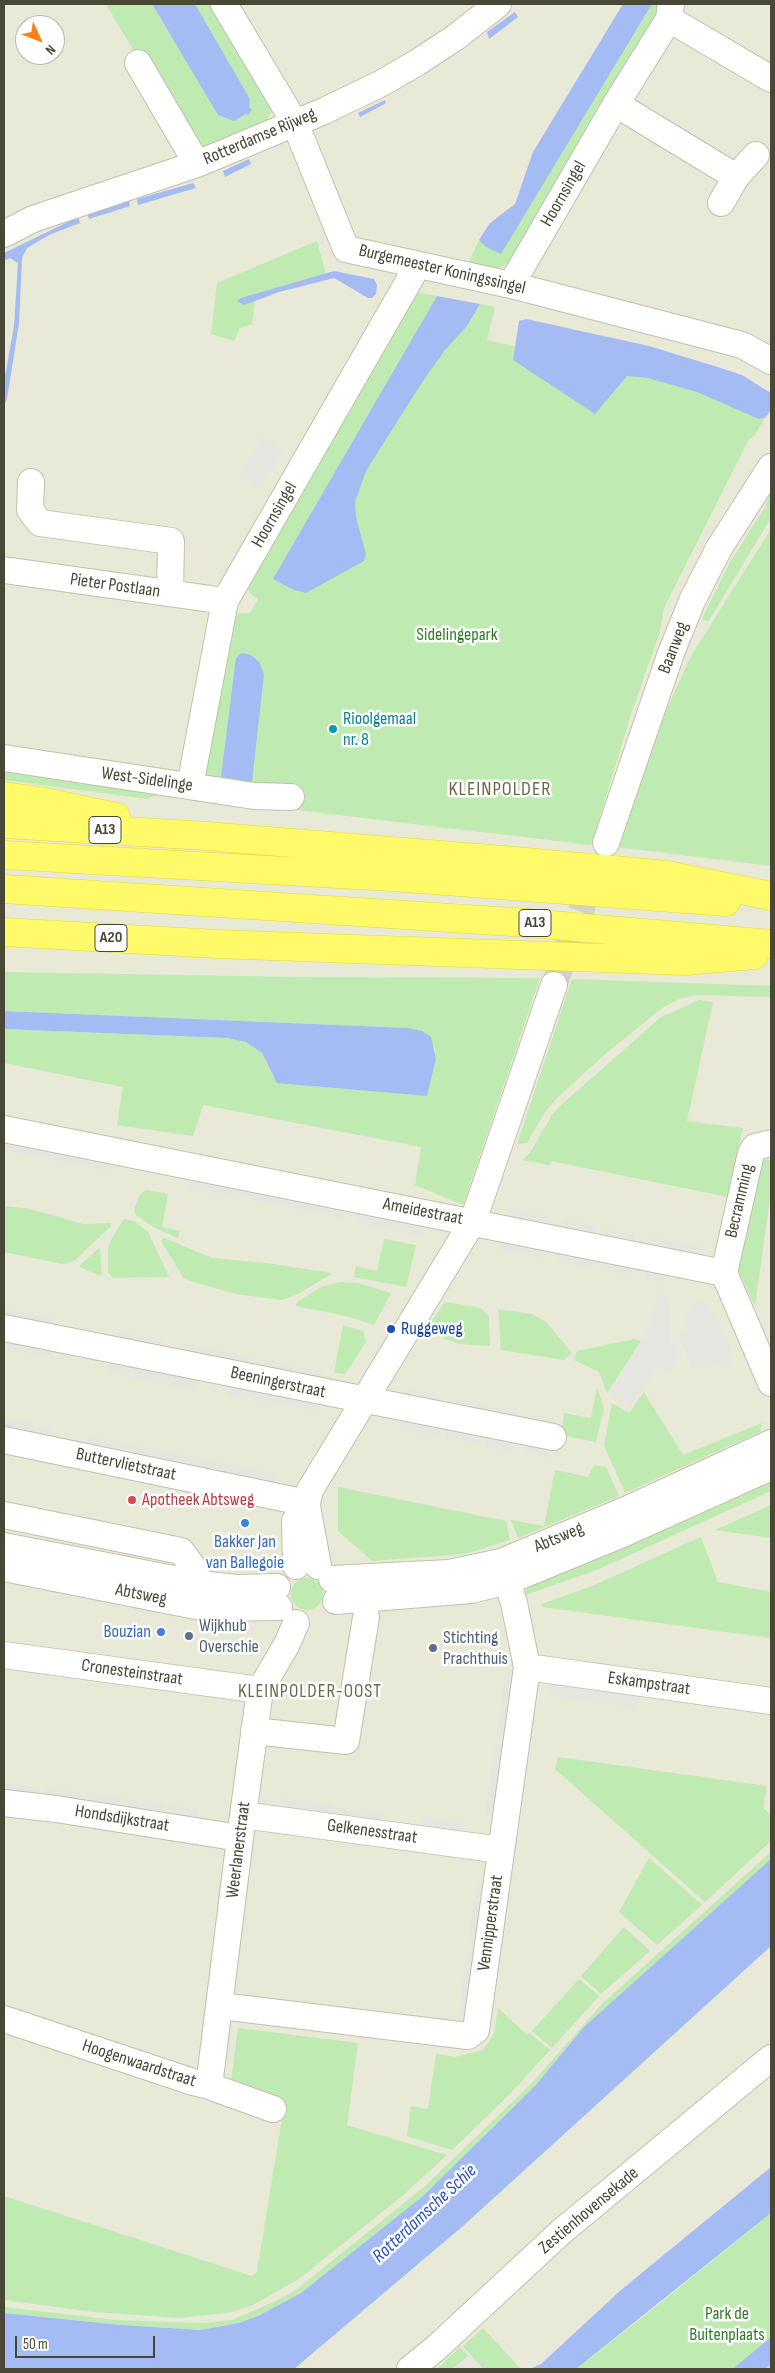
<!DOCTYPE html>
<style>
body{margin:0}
#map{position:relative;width:775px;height:2373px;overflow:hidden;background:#f5f5e9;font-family:"Sofia Sans Condensed",sans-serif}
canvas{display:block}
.frame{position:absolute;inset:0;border:5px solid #494837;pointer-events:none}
.north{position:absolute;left:15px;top:15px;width:50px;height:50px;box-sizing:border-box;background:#fff;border:1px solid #b6b6af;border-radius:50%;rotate:133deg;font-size:14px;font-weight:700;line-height:20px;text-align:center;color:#494837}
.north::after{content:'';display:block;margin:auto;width:18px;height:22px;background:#ff8016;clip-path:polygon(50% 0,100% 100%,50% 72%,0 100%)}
.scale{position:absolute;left:15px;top:2336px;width:140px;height:22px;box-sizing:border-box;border:2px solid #494837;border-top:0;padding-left:6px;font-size:15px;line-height:18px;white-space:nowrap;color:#494837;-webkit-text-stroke:4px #fff;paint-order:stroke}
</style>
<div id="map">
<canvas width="775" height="2373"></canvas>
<div class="frame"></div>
<div class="north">N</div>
<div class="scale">50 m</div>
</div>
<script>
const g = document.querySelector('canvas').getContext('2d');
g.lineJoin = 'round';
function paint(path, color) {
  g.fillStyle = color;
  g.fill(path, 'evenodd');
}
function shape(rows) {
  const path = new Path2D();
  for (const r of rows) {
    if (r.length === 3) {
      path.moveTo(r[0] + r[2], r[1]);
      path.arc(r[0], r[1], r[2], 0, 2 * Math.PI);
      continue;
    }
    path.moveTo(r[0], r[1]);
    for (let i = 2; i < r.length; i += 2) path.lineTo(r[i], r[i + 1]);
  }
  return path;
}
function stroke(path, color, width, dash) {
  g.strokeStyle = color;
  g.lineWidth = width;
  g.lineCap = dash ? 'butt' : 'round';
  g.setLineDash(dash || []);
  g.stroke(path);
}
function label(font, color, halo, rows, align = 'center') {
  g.font = font + ' "Sofia Sans Condensed",sans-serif';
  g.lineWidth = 5;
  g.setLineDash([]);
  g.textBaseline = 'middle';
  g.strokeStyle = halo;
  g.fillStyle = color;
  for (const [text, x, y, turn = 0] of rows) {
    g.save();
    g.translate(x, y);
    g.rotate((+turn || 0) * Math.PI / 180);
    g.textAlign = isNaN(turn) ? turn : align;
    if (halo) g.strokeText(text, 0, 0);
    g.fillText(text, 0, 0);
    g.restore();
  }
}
paint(shape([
 [4,4,771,4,771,2189,543,2369,4,2369],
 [25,25,55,25,55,55,25,55]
]), '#e9e9d7');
paint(shape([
 [106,4,152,4,171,37,248,115,252,110,249,107,250,99,195,4,209,4,272,110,266,122,193,151],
 [652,4,664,4,511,262,494,270,468,264,479,240,486,247,501,253],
 [317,241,327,278,262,293,255,301,252,324,240,328,234,341,211,334,217,283],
 [414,292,437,296,420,325,467,326,480,304,495,307,487,340,561,357,656,364,759,419,765,418,754,436,749,439,664,608,660,631,631,714,598,823,615,824,691,656,771,529,771,866,616,847,617,842,593,840,591,845,279,808,254,796,222,772,221,777,206,776,215,673,228,620,239,613,250,613,258,599,250,593,246,585],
 [771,491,771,518,708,622,702,619,729,564,765,507],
 [4,767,171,790,147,799,4,780],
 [4,972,300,977,540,978,463,1205,415,1185,421,1147,203,1105,193,1136,117,1125,123,1087,4,1063,4,1029,227,1038,246,1042,262,1053,274,1078,300,1085,427,1096,436,1059,435,1048,422,1031,408,1028,4,1011],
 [572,979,771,986,771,997,696,995,679,999,662,1008,604,1055,557,1098,545,1112,527,1143,517,1144],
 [699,1000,713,1002,687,1121,743,1128,728,1197,551,1161,550,1165,522,1160,530,1153,552,1115,560,1106,661,1017],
 [761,1159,771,1160,771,1191,755,1306,738,1270,755,1165],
 [146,1190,168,1194,162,1227,180,1231,178,1238,155,1228,136,1215,134,1210,140,1194],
 [4,1206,31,1209,83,1224,111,1223,110,1227,74,1261,62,1264,4,1252],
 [124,1219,134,1221,148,1232,169,1277,113,1278,108,1272,108,1248,112,1238],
 [164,1238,212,1258,266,1263,333,1273,298,1294,282,1300,235,1294,184,1279,161,1241],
 [384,1239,416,1245,406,1287,354,1277,356,1266,377,1271],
 [100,1247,102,1275,100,1276,80,1267,80,1265],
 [340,1282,358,1283,391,1293,374,1325,350,1317,296,1306,297,1302,321,1287],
 [445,1302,481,1308,489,1317,490,1346,459,1344,425,1331],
 [498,1309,532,1314,546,1322,572,1353,564,1360,501,1350],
 [343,1325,363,1331,366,1342,345,1374,334,1373],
 [635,1339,641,1341,607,1393,599,1372,574,1360,577,1351],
 [597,1387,604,1408,596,1442,561,1435,564,1413,591,1418],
 [644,1392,683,1455,762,1423,760,1432,625,1493,604,1445,612,1403,629,1413],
 [594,1465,606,1467,619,1496,518,1538,511,1520,544,1526,555,1470,588,1477],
 [771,1474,771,1491,599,1569,523,1596,530,1583],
 [338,1487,501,1520,506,1521,510,1540,465,1554,372,1561,338,1531],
 [771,1505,771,1538,715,1530],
 [701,1537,718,1582,771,1592,771,1638,542,1607,542,1604,592,1586],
 [307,1594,16],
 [558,1757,767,1786,763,1807,771,1816,771,1841,705,1902,555,1769],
 [771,1852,771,1859,584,2027,535,2086,423,2196,301,2293,260,2315,239,2323,201,2330,121,2325,4,2313,4,2307,115,2320,203,2323,232,2320,278,2300,296,2290,425,2186,531,2084,603,2003],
 [649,1858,702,1905,657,1945,619,1912],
 [624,1927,650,1951,601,1994,581,1976],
 [579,1979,599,1996,552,2048,532,2031],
 [498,2008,527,2035,529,2033,550,2050,509,2095,452,2150,407,2136,411,2106,428,2109,436,2054,455,2057,483,2050,494,2034],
 [238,2028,358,2043,347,2125,447,2155,402,2196,299,2279,251,2306,228,2313,180,2318,93,2312,4,2300,4,2196,252,2276,257,2272,285,2100,231,2081],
 [771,2213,771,2369,576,2369,645,2315],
 [483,2328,521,2369,483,2369,463,2346],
 [460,2347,468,2356,452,2369,437,2369]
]), '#bfeab1');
paint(shape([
 [263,437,284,449,260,489,239,476],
 [4,1138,109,1158,107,1171,4,1151],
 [189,1176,345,1206,343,1218,186,1188],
 [358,1209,424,1222,421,1235,356,1222],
 [509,1209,549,1217,547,1230,507,1222],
 [564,1220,597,1226,594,1240,562,1233],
 [605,1229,634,1234,632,1246,603,1241],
 [503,1237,543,1244,541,1258,501,1250],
 [654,1237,705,1248,702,1261,651,1251],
 [560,1248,593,1254,590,1267,558,1261],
 [602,1256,634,1262,632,1275,599,1269],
 [647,1266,667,1269,665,1282,645,1278],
 [657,1294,669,1297,671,1344,682,1350,670,1373,657,1367,631,1407,607,1393,647,1332],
 [701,1299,717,1318,731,1347,733,1366,692,1368,679,1336,691,1331,684,1322,691,1307],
 [4,1309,56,1319,53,1331,4,1322],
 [113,1330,163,1340,160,1352,111,1343],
 [10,1338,54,1347,52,1359,8,1350],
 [186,1344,250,1357,247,1370,184,1357],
 [110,1359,199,1376,196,1390,107,1373],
 [265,1361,322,1372,319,1385,263,1374],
 [230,1383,317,1399,314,1411,227,1395],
 [408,1390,441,1396,438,1408,406,1402],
 [455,1399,487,1405,485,1417,452,1411],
 [493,1407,521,1413,519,1425,491,1419],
 [532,1415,557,1419,554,1432,530,1427],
 [402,1417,441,1424,438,1436,399,1429],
 [4,1418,52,1427,49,1441,4,1432],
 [448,1426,480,1432,478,1444,445,1438],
 [487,1435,515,1440,513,1452,485,1447],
 [88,1436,279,1474,276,1486,85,1448],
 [526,1441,550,1445,547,1458,523,1453],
 [506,1668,519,1670,510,1739,497,1737],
 [549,1681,639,1694,637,1708,547,1695],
 [494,1747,508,1749,499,1818,485,1816],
 [5,1783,40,1788,38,1801,4,1796],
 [46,1788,81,1793,79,1806,44,1801],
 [88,1793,123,1798,121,1811,86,1807],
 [280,1798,333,1805,331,1818,278,1811],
 [129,1799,165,1804,163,1817,127,1812],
 [171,1805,198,1809,196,1822,170,1819],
 [342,1807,383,1813,381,1826,340,1819],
 [423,1818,464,1823,462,1836,422,1831],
 [477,1882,489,1884,481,1945,468,1943],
 [467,1951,479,1953,472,2014,459,2012],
 [470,2354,483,2369,452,2369,468,2356]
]), '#e6e6e1');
paint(shape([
 [152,4,195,4,250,99,249,107,252,110,248,115,246,114,234,121,218,115],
 [623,4,652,4,501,254,486,247,479,240,490,223,515,204,533,152],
 [515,12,518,17,489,39,487,32],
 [385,100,386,103,360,117,358,113],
 [249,159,251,164,225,177,223,171],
 [193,183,196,188,138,205,137,199],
 [129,201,130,206,89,219,87,214],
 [78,217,80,223,49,235,27,248,22,258,19,323,7,399,4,405,4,382,14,326,18,263,10,258,4,261,4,253],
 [334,271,374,279,377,285,376,294,372,298,368,298,334,278,279,292,244,305,237,301,241,298],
 [437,296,480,304,467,326,445,350,421,384,366,471,355,502,356,517,366,554,364,561,306,593,294,590,273,579],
 [526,319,649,346,724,369,742,375,771,393,771,410,765,418,759,419,697,392,648,378,627,376,595,414,513,360,519,321],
 [242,653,251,655,260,663,264,675,252,782,221,777,236,658],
 [4,1011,408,1028,422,1031,431,1037,436,1059,427,1096,300,1085,277,1083,262,1053,246,1042,227,1038,4,1029],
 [771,1859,771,1946,463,2226,294,2369,4,2368,4,2313,121,2325,201,2330,239,2323,260,2315,301,2293,423,2196,535,2086,584,2027],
 [771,2167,771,2213,576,2369,530,2369,541,2364,621,2290],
 [771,2337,771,2364,765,2369,733,2369]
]), '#a4bbf3');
stroke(shape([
 [554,985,595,872]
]), '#d3d2c5', 26, [26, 13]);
const minor = shape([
 [224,4,295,123,346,249,511,285,742,345,771,361],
 [669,19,771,79],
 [138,63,197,164],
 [616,104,736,177],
 [721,203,736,177,756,155],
 [4,234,33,219,197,164,324,111,382,83,418,62,456,37,498,4],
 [511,285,616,104,669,19,671,4],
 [31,482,30,510,40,523,171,541,170,593],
 [4,570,225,601],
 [4,758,254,796,291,797],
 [190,786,225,601,418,265],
 [606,843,671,653,692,601,719,548,771,467],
 [4,1129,724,1273,771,1383],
 [724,1273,751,1153,755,1147,771,1143],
 [4,1328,553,1437],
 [4,1440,307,1503],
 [307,1506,318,1566],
 [4,1515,181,1551,196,1571,199,1584],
 [4,1546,199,1584,237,1588,277,1587],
 [296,1566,295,1521,307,1503,310,1490,473,1221,554,985],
 [4,1568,206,1608,279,1607],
 [332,1579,449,1573,501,1562,628,1509,771,1443],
 [336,1601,471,1590,508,1581,625,1533,771,1467],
 [4,1655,260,1690],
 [527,1667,771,1701],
 [254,1731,346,1741,366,1617],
 [4,1803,56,1809,240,1838],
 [243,1815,501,1850],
 [221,2006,468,2036,476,2030,527,1667,514,1603,501,1562],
 [4,2019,193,2082,209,2086,273,2109],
 [209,2086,240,1838,260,1690,287,1644,296,1623],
 [410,2369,436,2348,561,2232,771,2058]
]);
const highway = shape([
 [4,796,40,801,116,817],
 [4,824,206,836,515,861,667,875,771,896],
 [4,855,392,877,726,902],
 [4,889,528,923,771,944],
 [4,932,217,944,685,961,754,955]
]);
stroke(minor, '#c1c0ab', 28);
stroke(highway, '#e3d835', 29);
stroke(minor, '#fff', 26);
stroke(highway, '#fffa6a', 28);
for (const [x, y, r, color] of [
 [333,729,5,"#0f9aa8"],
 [391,1329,5,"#1a4fb4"],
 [132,1500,5,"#e0444e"],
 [245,1523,5,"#3f7fe0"],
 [161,1632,5,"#3f7fe0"],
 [189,1636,5,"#5c6f8a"],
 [433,1648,5,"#5c6f8a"]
]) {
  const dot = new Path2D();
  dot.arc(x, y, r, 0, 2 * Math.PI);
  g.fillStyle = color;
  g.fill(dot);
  stroke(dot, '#fff', 2);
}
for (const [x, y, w] of [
 [105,830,32],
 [535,923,32],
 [111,938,32]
]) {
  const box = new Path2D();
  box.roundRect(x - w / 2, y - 13.5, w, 27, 4);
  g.fillStyle = '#fff';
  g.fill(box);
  stroke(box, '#494837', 1);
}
label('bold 16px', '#494837', null, [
 ["A13",105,830],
 ["A13",535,923],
 ["A20",111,938]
]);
label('18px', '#494837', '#fff', [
 ["Rotterdamse Rijweg",260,137,-23],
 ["Hoornsingel",564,194,-60],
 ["Burgemeester Koningssingel",442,270,13],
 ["Hoornsingel",275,515,-60],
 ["Pieter Postlaan",115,586,8],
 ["Baanweg",674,648,-69],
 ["West-Sidelinge",147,780,8],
 ["Becramming",740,1201,-77],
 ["Ameidestraat",423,1212,11],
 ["Beeningerstraat",278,1383,12],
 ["Buttervlietstraat",126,1465,12],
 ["Abtsweg",559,1538,-23],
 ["Abtsweg",141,1595,11],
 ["Cronesteinstraat",132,1673,8],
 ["Eskampstraat",649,1684,8],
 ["Hondsdijkstraat",122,1819,9],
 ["Gelkenesstraat",372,1832,8],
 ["Weerlanerstraat",239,1850,-83],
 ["Vennipperstraat",491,1923,-82],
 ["Hoogenwaardstraat",139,2064,18],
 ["Zestienhovensekade",589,2211,-40]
]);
label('18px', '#2e7e27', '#fff', [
 ["Sidelingepark",457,635],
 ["Park de",727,2314],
 ["Buitenplaats",727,2335]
]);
label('18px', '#0d838f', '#fff', [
 ["Rioolgemaal",343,719],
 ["nr. 8",343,740]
], 'left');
label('18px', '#164399', '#fff', [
 ["Ruggeweg",401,1329]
], 'left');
label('18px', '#be3a42', '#fff', [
 ["Apotheek Abtsweg",142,1500]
], 'left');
label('18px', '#366cbe', '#fff', [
 ["Bakker Jan",245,1542],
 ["van Ballegoie",245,1563],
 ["Bouzian",151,1632,"right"]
]);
label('18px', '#4e5e75', '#fff', [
 ["Wijkhub",199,1626],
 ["Overschie",199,1647],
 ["Stichting",443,1638],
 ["Prachthuis",443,1659]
], 'left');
g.letterSpacing = '1px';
label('19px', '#6c694e', '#fff', [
 ["KLEINPOLDER-OOST",310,1692]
]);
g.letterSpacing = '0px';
label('italic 19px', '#2b52ba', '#fff', [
 ["Rotterdamsche Schie",425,2214,-43]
]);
g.letterSpacing = '1px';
label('20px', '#6c694e', '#fff', [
 ["KLEINPOLDER",500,790]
]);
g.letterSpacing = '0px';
</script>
